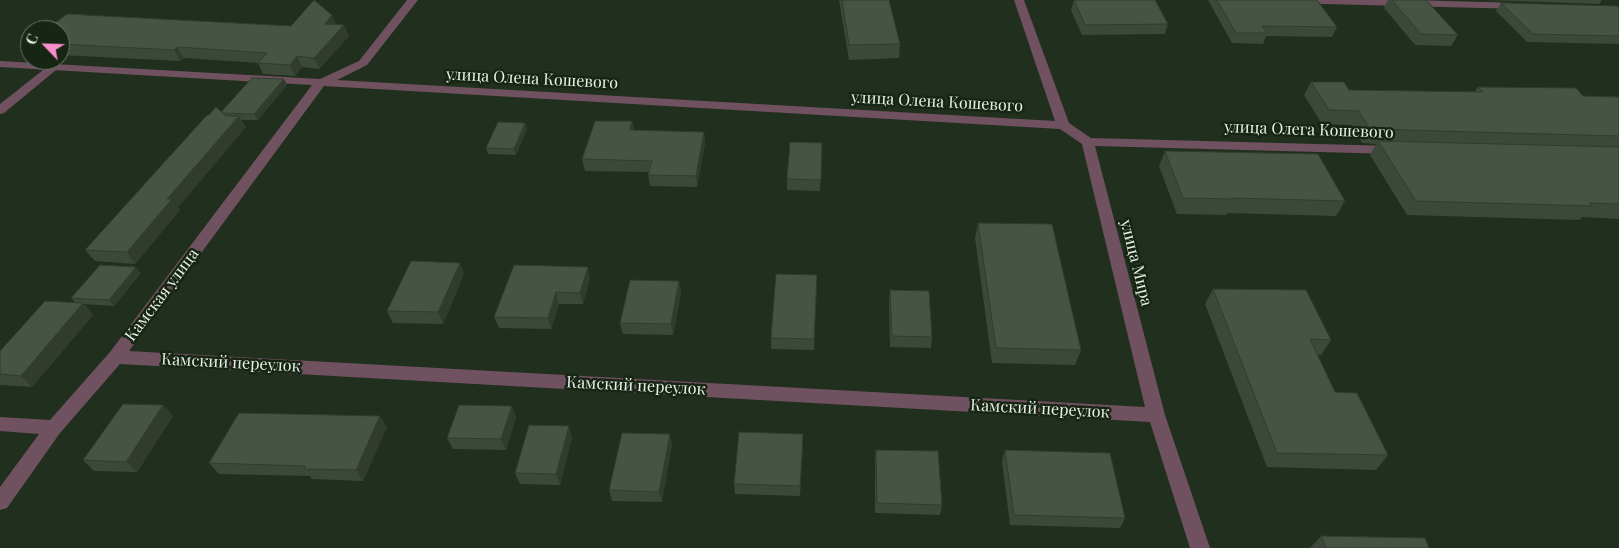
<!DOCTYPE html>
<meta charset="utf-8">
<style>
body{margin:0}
#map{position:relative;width:1619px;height:548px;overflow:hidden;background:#212f1e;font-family:"Playfair Display",serif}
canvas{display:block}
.north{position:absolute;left:20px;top:20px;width:50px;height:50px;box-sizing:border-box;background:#172515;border:1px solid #6b7769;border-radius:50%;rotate:294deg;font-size:14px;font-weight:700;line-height:20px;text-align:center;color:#e8f1e6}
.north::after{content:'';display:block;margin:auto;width:18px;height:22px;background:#f98fca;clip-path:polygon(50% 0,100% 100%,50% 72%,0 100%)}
</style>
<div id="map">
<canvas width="1619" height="548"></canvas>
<div class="north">С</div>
</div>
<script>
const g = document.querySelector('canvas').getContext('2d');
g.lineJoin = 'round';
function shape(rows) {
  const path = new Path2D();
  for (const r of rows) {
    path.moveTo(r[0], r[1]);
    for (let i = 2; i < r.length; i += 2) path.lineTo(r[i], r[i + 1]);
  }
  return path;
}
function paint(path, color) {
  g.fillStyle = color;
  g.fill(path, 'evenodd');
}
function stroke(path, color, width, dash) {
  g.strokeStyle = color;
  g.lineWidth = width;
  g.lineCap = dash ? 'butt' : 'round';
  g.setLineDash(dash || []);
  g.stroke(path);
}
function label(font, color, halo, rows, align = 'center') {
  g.font = font + ' "Playfair Display",serif';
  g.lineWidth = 5;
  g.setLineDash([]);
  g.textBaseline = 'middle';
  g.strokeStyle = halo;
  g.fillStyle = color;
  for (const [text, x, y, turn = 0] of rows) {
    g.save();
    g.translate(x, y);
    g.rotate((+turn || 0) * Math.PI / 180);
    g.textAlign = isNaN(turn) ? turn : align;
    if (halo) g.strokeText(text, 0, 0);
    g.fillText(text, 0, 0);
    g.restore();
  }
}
paint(shape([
 [52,65,58,68,56,70,4,113,0,114,0,104,48,66,52,65]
]), '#6f5160');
paint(shape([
 [407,0,418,0,367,65,337,80,1055,121,1014,0,1024,0,1069,123,1091,138,1393,146,1399,150,1393,154,1095,146,1165,415,1210,548,1190,548,1150,422,120,364,60,433,7,508,0,510,0,487,39,434,0,431,0,417,50,420,110,352,312,85,0,67,0,61,320,79,359,61,407,0],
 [324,86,1060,129,1082,144,1145,407,129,351,324,86],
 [1281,0,1410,0,1520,3,1525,6,1520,9,1286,3,1281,0]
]), '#6f5160');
paint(shape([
 [839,0,889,0,900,44,899,58,849,60],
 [1074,0,1168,24,1165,34,1082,35,1071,10],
 [1208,0,1317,0,1337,27,1332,37,1266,36,1263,44,1232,43],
 [1388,0,1426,0,1458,35,1451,46,1415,45,1384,8],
 [1486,0,1602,0,1599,4],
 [1501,3,1619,8,1619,44,1527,42,1496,11],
 [336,25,349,36,319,69,302,67,295,76,263,74,258,63,184,58,180,61,60,55,60,30],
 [1311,82,1349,90,1474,92,1478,87,1583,96,1619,97,1619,219,1582,217,1580,220,1407,215,1370,155,1376,144,1362,143,1351,125,1322,124,1304,95],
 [287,85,258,120,241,120,246,127,178,207,180,210,135,264,95,261,85,250,209,115,222,111],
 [632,121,634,130,704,132,705,143,697,187,650,186,648,175,649,172,585,171,582,159],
 [525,123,527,129,516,155,488,154,486,148],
 [822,143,820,191,787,190,787,179],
 [1165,151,1345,201,1336,216,1227,213,1227,215,1177,214,1159,166],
 [978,223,1081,350,1075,365,992,363,975,238],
 [141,273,114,306,84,304,93,315,32,387,0,385,0,351,76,303,71,298],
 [464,274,443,324,393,323,387,311],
 [817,275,814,350,771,349,771,338],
 [590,278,583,304,559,304,551,329,499,328,494,317],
 [679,281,681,293,673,335,623,334,620,323],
 [1213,289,1331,340,1321,355,1317,355,1335,392,1388,455,1376,470,1267,467,1205,304],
 [890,290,932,337,931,348,890,347,889,302],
 [163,405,173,416,137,472,94,471,83,460],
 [380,416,387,427,363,481,312,479,310,476,219,474,209,463],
 [516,417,506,450,453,449,447,438],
 [572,437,560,485,520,484,515,473],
 [672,444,662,502,612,501,609,490],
 [803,445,800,496,735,494,734,484],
 [876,450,942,505,940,515,875,513,875,460],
 [1005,450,1125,518,1120,528,1010,525,1002,461],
 [1321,536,1429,548,1310,548]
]), '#3c493a');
paint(shape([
 [332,15,337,26,325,24],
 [344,25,349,36,319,69,314,58],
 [177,47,184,58,180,61,174,50],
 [297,56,302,67,295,76,290,65],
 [284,79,287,85,258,120,254,114],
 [239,116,246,127,178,207,180,210,135,264,127,252,167,199],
 [632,121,634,133,630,130],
 [525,123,527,129,516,155,514,149],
 [704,132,705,143,697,187,696,176],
 [460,263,464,274,443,324,438,312],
 [136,267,141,273,114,306,109,300],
 [588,267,590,278,583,304,580,293],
 [679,281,681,293,673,335,671,324],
 [556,292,559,304,551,329,548,318],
 [83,303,93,315,32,387,21,376],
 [163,405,173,416,137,472,126,462],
 [512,406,516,417,506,450,501,439],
 [380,416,387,427,363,481,356,470],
 [569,426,572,437,560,485,556,474],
 [670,434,672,444,662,502,659,492],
 [803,434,803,445,800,496,800,486]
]), '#313c2f');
const building = shape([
 [314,0,332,15,325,24,344,25,314,58,297,56,290,65,258,63,267,53,177,47,174,50,60,44,60,30,46,30,67,14,291,26,314,0],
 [842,0,889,0,900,44,849,45,842,0],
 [1074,0,1155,0,1168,24,1085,25,1074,0],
 [1217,0,1317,0,1337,27,1262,26,1267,33,1236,33,1217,0],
 [1392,0,1426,0,1458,35,1421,34,1392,0],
 [1501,3,1617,6,1619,8,1619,36,1533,34,1501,3],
 [252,78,284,79,254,114,223,113,222,111,252,78],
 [1311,82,1344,82,1349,90,1483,92,1478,87,1576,88,1583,96,1619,97,1619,136,1370,129,1359,111,1329,110,1311,82],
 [216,107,226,116,239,116,167,199,172,199,127,252,85,250,207,115,209,115,216,107],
 [595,121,632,121,630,130,704,132,696,176,648,175,652,161,582,159,595,121],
 [498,122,525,123,514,149,486,148,498,122],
 [1378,141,1619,147,1619,204,1589,203,1592,206,1416,201,1378,141],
 [790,142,822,143,821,180,787,179,790,142],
 [1165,151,1318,154,1345,201,1233,198,1234,199,1183,198,1165,151],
 [978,223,1052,224,1081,350,996,348,978,223],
 [411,261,460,263,438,312,387,311,411,261],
 [100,265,136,267,109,300,71,298,100,265],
 [514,265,588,267,580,293,556,292,548,318,494,317,514,265],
 [776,274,817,275,814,339,771,338,776,274],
 [630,280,679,281,671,324,620,323,630,280],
 [1213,289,1306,290,1331,340,1310,339,1335,392,1357,393,1388,455,1277,453,1213,289],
 [890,290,929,291,932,337,892,336,890,290],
 [45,301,83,303,21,376,0,374,0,351,45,301],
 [123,404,163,405,126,462,83,460,123,404],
 [459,405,512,406,501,439,447,438,459,405],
 [239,413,380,416,356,470,304,469,305,466,209,463,239,413],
 [529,425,569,426,556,474,515,473,529,425],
 [739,432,803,434,800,486,734,484,739,432],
 [622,433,670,434,659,492,609,490,622,433],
 [876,450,938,451,942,505,877,503,876,450],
 [1005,450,1110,453,1125,518,1014,515,1005,450],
 [1321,536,1425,538,1429,548,1326,548,1321,536]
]);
paint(building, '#465543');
stroke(building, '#313c2f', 1);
label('16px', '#e8f1e6', '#172515', [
 ["улица Олена Кошевого",532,79,3],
 ["улица Олена Кошевого",937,102,3],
 ["улица Олега Кошевого",1309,130,2],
 ["улица Мира",1136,263,76],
 ["Камская улица",162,295,-53],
 ["Камский переулок",231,363,3],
 ["Камский переулок",636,386,3],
 ["Камский переулок",1040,409,3]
]);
</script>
